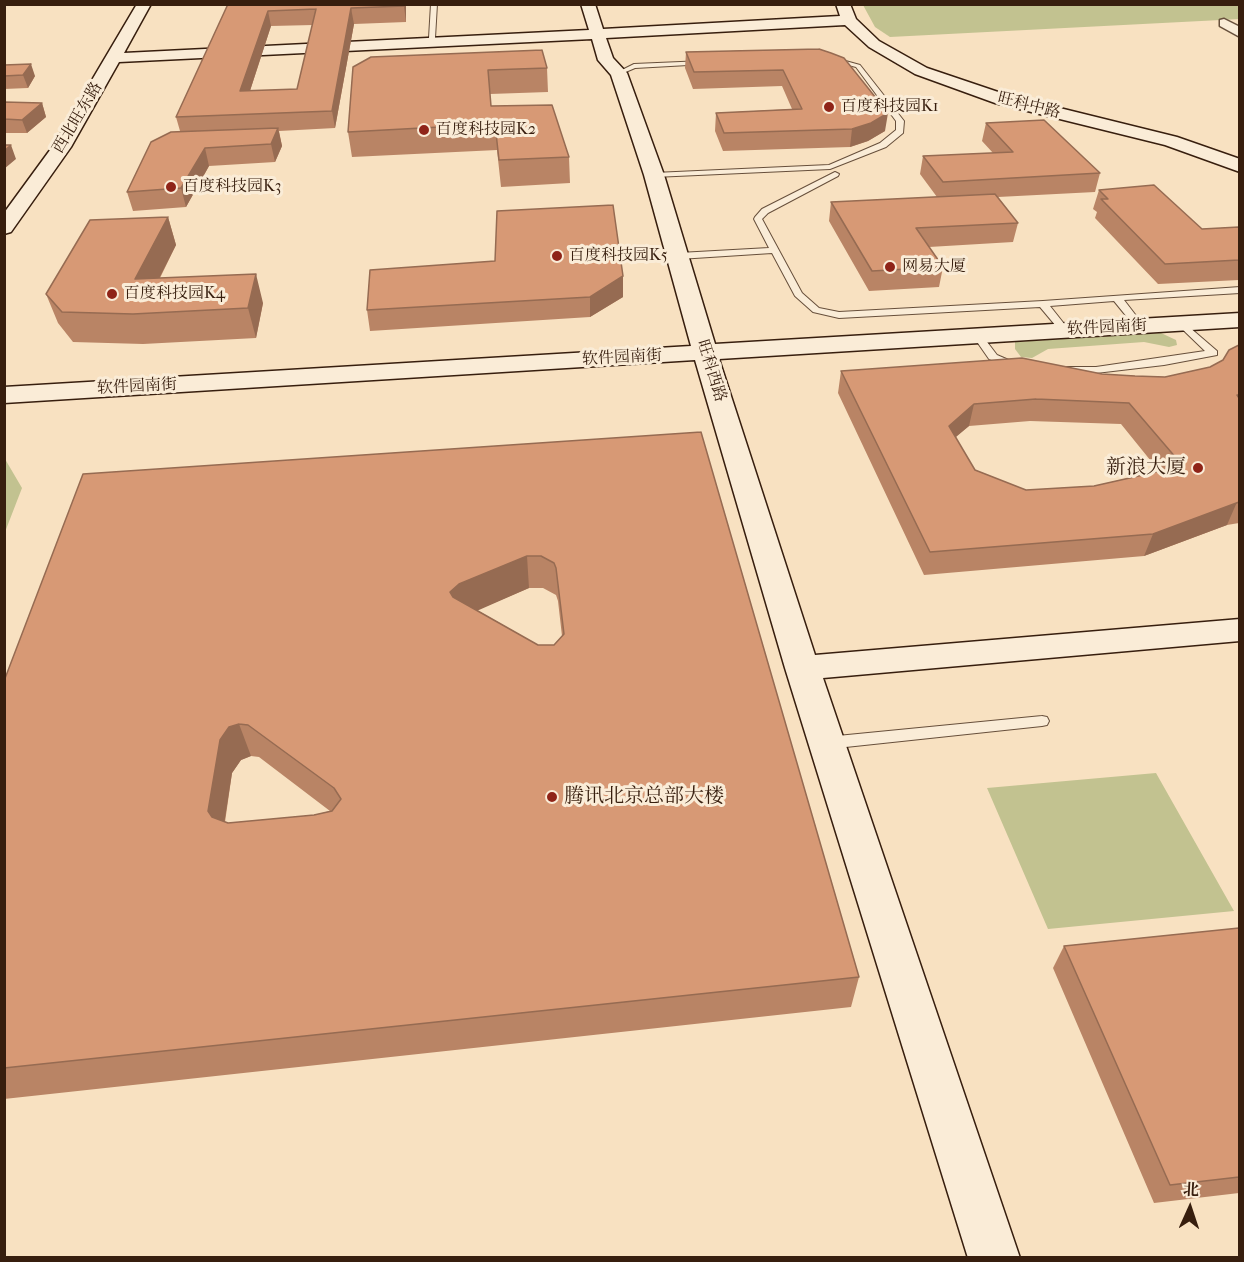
<!DOCTYPE html>
<meta charset="utf-8">
<style>
body{margin:0}
#map{position:relative;width:1244px;height:1262px;overflow:hidden;background:#f8e1c1;font-family:"IM FELL French Canon","Noto Serif SC",serif}
canvas{display:block}
.frame{position:absolute;inset:0;border:6px solid #371e0e;pointer-events:none}
.north{position:absolute;left:1160px;top:1178px;width:60px;height:60px;-webkit-text-stroke:4px #faecd7;paint-order:stroke;rotate:3deg;font-size:16px;font-weight:700;line-height:24px;text-align:center;color:#371e0e}
.north::after{content:'';display:block;margin:auto;width:21px;height:27px;background:#371e0e;clip-path:polygon(50% 0,100% 100%,50% 72%,0 100%)}
</style>
<div id="map">
<canvas width="1244" height="1262"></canvas>
<div class="frame"></div>
<div class="north">北</div>
</div>
<script>
const g = document.querySelector('canvas').getContext('2d');
g.lineJoin = 'round';
function paint(path, color) {
  g.fillStyle = color;
  g.fill(path, 'evenodd');
}
function shape(rows) {
  const path = new Path2D();
  for (const r of rows) {
    path.moveTo(r[0], r[1]);
    for (let i = 2; i < r.length; i += 2) path.lineTo(r[i], r[i + 1]);
  }
  return path;
}
function stroke(path, color, width, dash) {
  g.strokeStyle = color;
  g.lineWidth = width;
  g.lineCap = dash ? 'butt' : 'round';
  g.setLineDash(dash || []);
  g.stroke(path);
}
function label(font, color, halo, rows, align = 'center') {
  g.font = font + ' "IM FELL French Canon","Noto Serif SC",serif';
  g.lineWidth = 6;
  g.setLineDash([]);
  g.textBaseline = 'middle';
  g.strokeStyle = halo;
  g.fillStyle = color;
  for (const [text, x, y, turn = 0] of rows) {
    g.save();
    g.translate(x, y);
    g.rotate((+turn || 0) * Math.PI / 180);
    g.textAlign = isNaN(turn) ? turn : align;
    if (halo) g.strokeText(text, 0, 0);
    g.fillText(text, 0, 0);
    g.restore();
  }
}
paint(shape([
 [1239,4,1240,19,890,37,875,27,863,5],
 [1161,333,1176,340,1177,345,1169,347,1144,342,1048,349,1032,358,1021,357,1015,349,1015,342],
 [5,459,22,488,5,532],
 [1156,773,1234,911,1048,929,987,788]
]), '#c2c290');
const lane = shape([
 [431,4,437,4,435,38,432,40,429,38,431,4],
 [831,57,860,65,904,121,903,133,886,147,830,169,654,177,650,175,654,173,829,165,880,143,896,130,896,121,856,67,829,60,831,57],
 [704,61,706,64,635,68,621,74,616,73,634,64,704,61],
 [835,172,839,174,838,176,768,213,762,219,802,293,819,308,839,312,1043,301,1240,287,1240,293,1124,300,1144,326,1139,329,1136,328,1114,301,1050,306,1069,330,1064,333,1061,332,1040,307,839,318,813,312,795,296,772,253,679,259,675,256,679,253,769,248,754,219,755,217,762,209,835,172],
 [1181,320,1217,351,1217,355,1164,365,1096,373,1063,373,1058,370,1063,367,1096,367,1205,351,1178,325,1176,323,1181,320],
 [978,333,981,334,997,355,1018,364,1018,368,1010,368,989,359,973,336,978,333],
 [1042,716,1047,717,1049,721,1047,725,1042,726,827,749,822,747,820,743,822,739,827,737,1042,716]
]);
const street = shape([
 [1224,19,1240,27,1240,37,1220,26,1220,20,1224,19]
]);
const secondary = shape([
 [137,4,151,4,124,53,589,30,581,4,595,4,603,29,840,16,836,4,850,4,856,19,879,41,927,68,1007,95,1177,137,1240,159,1240,172,1165,145,995,103,915,74,869,47,845,25,606,38,613,58,627,73,664,175,715,344,1240,313,1240,327,719,359,815,655,1240,619,1240,641,823,678,1020,1258,968,1258,785,668,695,360,4,403,4,387,691,346,644,175,611,75,598,60,592,39,119,62,71,147,11,232,4,234,4,213,53,146,137,4]
]);
stroke(lane, '#674f3b', 2);
stroke(street, '#674f3b', 3);
stroke(secondary, '#371e0e', 3);
paint(lane, '#faecd7');
paint(street, '#faecd7');
paint(secondary, '#faecd7');
paint(shape([
 [228,4,406,4,406,22,354,24,335,128,279,131,282,146,275,162,209,166,186,207,133,211,127,192,180,131,176,117],
 [313,25,297,89,250,91,271,26],
 [819,49,885,131,868,141,850,147,723,151,715,131,716,113,792,109,782,86,693,89,685,68,686,52],
 [4,65,35,76,28,88,4,89],
 [353,67,547,68,548,92,490,94,491,106,569,157,570,183,501,187,497,150,352,157,348,132],
 [4,102,42,103,46,117,27,133,4,133],
 [986,123,1100,173,1095,192,998,197,1018,223,1013,242,929,247,943,267,939,287,869,291,829,221,831,202,937,197,920,174,923,156,993,153,982,141],
 [1099,190,1202,229,1239,227,1239,280,1158,284,1095,218,1097,212,1093,209],
 [168,217,176,245,160,278,263,303,256,338,143,344,73,342,58,323,46,294],
 [370,270,623,297,590,317,370,331,367,310],
 [1239,345,1239,523,1227,525,1144,556,924,575,838,393,841,371,1102,374,1135,376,1165,377,1210,367,1223,360],
 [1030,421,1121,424,1159,471,1094,486,1026,490,975,470,955,437,969,426],
 [701,432,859,977,851,1007,4,1099,4,681],
 [529,588,543,588,556,595,558,601,562,636,554,645,538,645,477,610],
 [251,756,259,757,330,811,314,815,228,823,225,822,232,773,241,760],
 [1239,928,1239,1193,1154,1203,1053,968,1064,946]
]), '#b98465');
paint(shape([
 [404,4,406,4,406,22,404,6],
 [351,8,354,24,335,128,332,111],
 [268,11,271,26,244,109,240,91],
 [31,64,35,76,28,88,23,75],
 [42,103,46,117,27,133,22,120],
 [888,113,885,131,868,141,850,147,852,129],
 [278,128,282,146,275,162,271,144],
 [11,145,16,159,4,169,4,151],
 [205,148,209,166,186,207,181,188],
 [168,217,176,245,144,308,135,279],
 [256,274,263,303,256,338,248,308],
 [623,276,623,297,590,317,590,297],
 [974,404,969,426,943,448,949,426],
 [1237,502,1227,525,1144,556,1153,534],
 [527,556,529,588,463,617,450,592,459,584],
 [239,724,251,756,241,760,232,773,221,844,208,811,220,740,229,727]
]), '#966b52');
const building = shape([
 [228,4,404,4,404,6,351,8,332,111,176,117,228,4],
 [316,9,297,89,240,91,268,11,316,9],
 [819,49,831,53,844,58,888,113,871,123,852,129,724,133,716,113,802,109,783,70,694,72,686,52,819,49],
 [542,50,547,68,488,70,491,106,552,105,569,157,499,160,495,124,348,132,353,67,371,57,542,50],
 [31,64,23,75,4,76,4,65,31,64],
 [4,102,42,103,22,120,4,119,4,102],
 [1044,120,1100,173,943,182,923,156,1013,152,986,123,1044,120],
 [278,128,271,144,205,148,181,188,127,192,151,142,171,132,278,128],
 [4,145,11,145,4,151,4,145],
 [1154,185,1202,229,1239,227,1239,260,1165,264,1101,199,1108,199,1099,190,1154,185],
 [995,194,1018,223,916,228,943,267,872,271,831,202,995,194],
 [613,205,623,276,590,297,367,310,370,270,495,261,497,211,613,205],
 [168,217,135,279,256,274,248,308,133,314,62,312,46,294,90,220,168,217],
 [1239,345,1239,395,1237,395,1239,398,1239,502,1153,534,930,552,841,371,1022,358,1102,374,1135,376,1165,377,1210,367,1223,360,1229,350,1239,345],
 [1036,399,1129,403,1183,466,1094,486,1026,490,975,470,949,426,974,404,1036,399],
 [701,432,859,977,4,1068,4,681,83,474,701,432],
 [527,556,541,556,554,563,556,568,564,634,554,645,538,645,453,597,450,592,459,584,527,556],
 [239,724,248,725,334,788,341,799,332,811,314,815,228,823,212,817,208,811,220,740,229,727,239,724],
 [1239,928,1239,1177,1170,1185,1064,946,1239,928]
]);
paint(building, '#d79975');
stroke(building, '#966b52', 1.5);
for (const [x, y, r, color] of [
 [829,107,6,"#8f2418"],
 [424,130,6,"#8f2418"],
 [171,187,6,"#8f2418"],
 [557,256,6,"#8f2418"],
 [890,267,6,"#8f2418"],
 [112,294,6,"#8f2418"],
 [1198,468,6,"#8f2418"],
 [552,797,6,"#8f2418"]
]) {
  const dot = new Path2D();
  dot.arc(x, y, r, 0, 2 * Math.PI);
  g.fillStyle = color;
  g.fill(dot);
  stroke(dot, '#faecd7', 2);
}
label('16px', '#371e0e', '#faecd7', [
 ["旺科中路",1029,106,14],
 ["西北旺东路",78,118,-59],
 ["软件园南街",1107,328,-3],
 ["软件园南街",622,358,-3],
 ["旺科西路",711,371,73],
 ["软件园南街",137,387,-3]
]);
label('16px', '#371e0e', '#faecd7', [
 ["百度科技园K1",841,107],
 ["百度科技园K2",436,130],
 ["百度科技园K3",183,187],
 ["百度科技园K5",569,256],
 ["网易大厦",902,267],
 ["百度科技园K4",124,294]
], 'left');
label('20px', '#371e0e', '#faecd7', [
 ["新浪大厦",1186,468],
 ["腾讯北京总部大楼",564,797,"left"]
], 'right');
</script>
